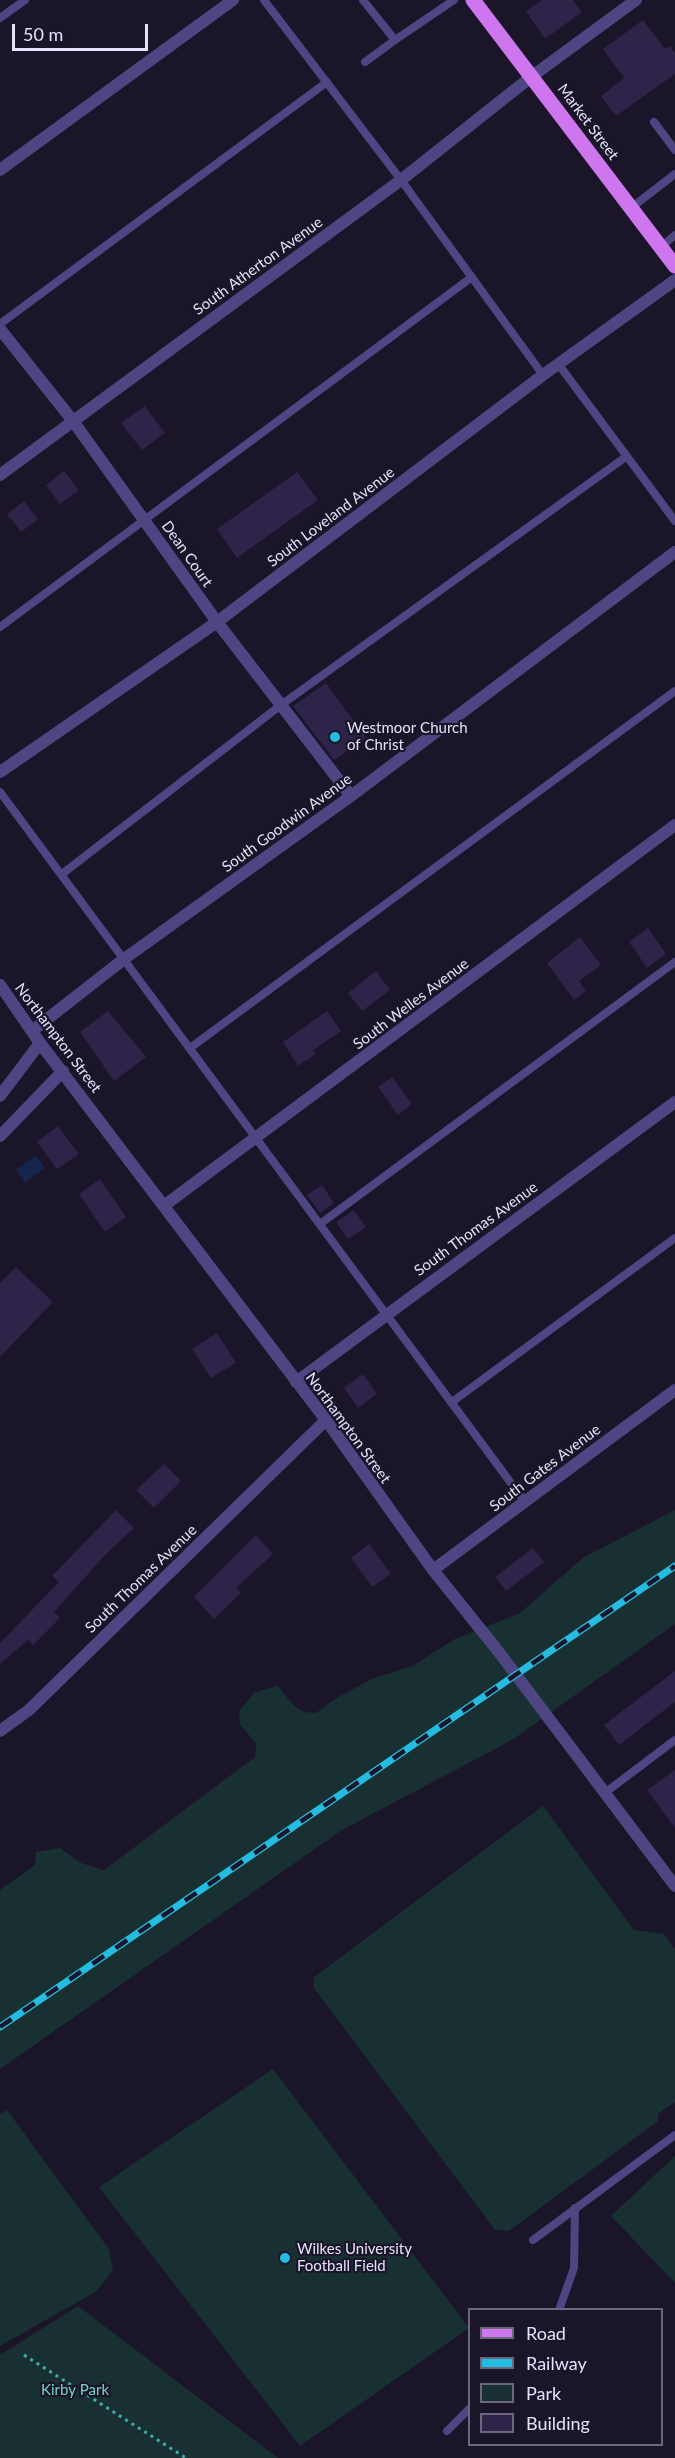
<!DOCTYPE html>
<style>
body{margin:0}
#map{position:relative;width:675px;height:2458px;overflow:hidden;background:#1a1529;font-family:Lato,sans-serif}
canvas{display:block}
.legend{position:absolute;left:468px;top:2308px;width:195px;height:138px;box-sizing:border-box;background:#1a1529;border:2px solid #6c677d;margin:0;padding:8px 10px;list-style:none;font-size:18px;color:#e6e1fb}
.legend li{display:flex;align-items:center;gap:12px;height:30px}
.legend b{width:30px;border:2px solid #6c677d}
.scale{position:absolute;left:12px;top:24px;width:136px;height:27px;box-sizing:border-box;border:3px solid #e6e1fb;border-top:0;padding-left:8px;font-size:18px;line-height:21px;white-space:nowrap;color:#e6e1fb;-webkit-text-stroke:4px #1a1529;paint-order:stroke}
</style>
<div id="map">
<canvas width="675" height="2458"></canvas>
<ul class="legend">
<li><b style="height:8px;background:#cd76ed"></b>Road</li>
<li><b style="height:8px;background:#25bce2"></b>Railway</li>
<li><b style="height:16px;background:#183032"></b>Park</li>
<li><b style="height:16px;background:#2e2348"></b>Building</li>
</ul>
<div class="scale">50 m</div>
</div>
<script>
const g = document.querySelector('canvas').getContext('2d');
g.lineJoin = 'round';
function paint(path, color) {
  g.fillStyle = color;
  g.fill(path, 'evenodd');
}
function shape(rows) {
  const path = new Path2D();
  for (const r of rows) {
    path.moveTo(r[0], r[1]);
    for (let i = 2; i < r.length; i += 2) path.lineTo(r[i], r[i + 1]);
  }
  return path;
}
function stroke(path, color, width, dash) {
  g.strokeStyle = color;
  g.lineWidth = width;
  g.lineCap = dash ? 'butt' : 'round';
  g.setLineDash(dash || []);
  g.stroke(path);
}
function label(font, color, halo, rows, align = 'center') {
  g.font = font + ' Lato,sans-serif';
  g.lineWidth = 4.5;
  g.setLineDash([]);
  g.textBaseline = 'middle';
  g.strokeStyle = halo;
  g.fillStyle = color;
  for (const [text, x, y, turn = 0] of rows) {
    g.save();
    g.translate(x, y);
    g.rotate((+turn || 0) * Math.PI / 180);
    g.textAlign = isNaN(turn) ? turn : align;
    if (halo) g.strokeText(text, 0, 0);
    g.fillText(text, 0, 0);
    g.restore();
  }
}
paint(shape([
 [675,1510,675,1624,512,1740,342,1830,0,2069,0,1890,35,1865,36,1852,60,1848,81,1863,104,1870,255,1757,256,1744,240,1724,239,1711,255,1692,278,1686,294,1706,304,1712,316,1713,338,1697,374,1678,412,1666,455,1639,520,1613,584,1557],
 [543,1806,634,1930,664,1934,675,1949,675,2102,658,2114,658,2121,509,2231,495,2230,313,1987,314,1977],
 [273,2069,469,2328,300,2446,99,2187],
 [7,2110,109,2249,113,2270,97,2291,0,2346,0,2114],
 [675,2156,675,2283,611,2216],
 [78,2306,278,2458,0,2458,0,2355]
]), '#183032');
paint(shape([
 [36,1155,45,1168,25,1183,16,1170]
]), '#17254b');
paint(shape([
 [542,0,573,0,582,12,545,39,526,11],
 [643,20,665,49,670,46,675,53,675,74,616,116,601,96,624,78,603,49],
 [145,406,165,433,142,450,121,423],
 [64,471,79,490,60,504,46,485],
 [297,472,318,500,237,558,217,529],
 [24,501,38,519,21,532,7,514],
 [326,683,366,738,334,760,293,706],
 [648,928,666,954,647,968,629,942],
 [580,937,601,965,579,981,586,991,574,1000,547,963],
 [376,971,390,990,362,1011,348,993],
 [108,1011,146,1057,114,1081,80,1032],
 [327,1011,341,1031,313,1050,316,1054,298,1066,283,1042],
 [392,1077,412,1104,398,1115,378,1087],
 [58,1126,79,1154,57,1169,37,1142],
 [100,1179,126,1217,105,1232,79,1194],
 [322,1185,334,1203,320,1213,307,1195],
 [354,1210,366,1227,348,1239,336,1222],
 [16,1267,53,1302,0,1357,0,1283],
 [217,1333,236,1363,211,1378,192,1349],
 [363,1374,377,1394,358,1408,344,1388],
 [164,1464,181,1481,154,1508,136,1490],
 [116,1510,134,1528,106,1554,54,1612,60,1618,33,1645,28,1640,0,1664,0,1643,59,1582,52,1576],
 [256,1535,273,1554,236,1588,241,1593,214,1619,194,1597],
 [369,1544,391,1574,372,1587,351,1558],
 [533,1548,544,1562,506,1591,495,1577],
 [675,1671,675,1702,619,1745,604,1725],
 [675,1770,675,1828,647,1790]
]), '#2e2348');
stroke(shape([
 [24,2355,186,2458]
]), '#41a9ae', 3, [3, 4.5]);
stroke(shape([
 [264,0,401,180,543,375],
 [363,0,395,40,454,0],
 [0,18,25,0],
 [365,62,395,40],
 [654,122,675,150],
 [631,208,675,174],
 [661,247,675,235],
 [0,324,327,82],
 [559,365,675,521],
 [0,627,472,277],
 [0,792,525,1502],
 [62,874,281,705,627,456],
 [190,1048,675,691],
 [320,1224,675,962],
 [452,1402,675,1238],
 [606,1792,675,1740],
 [533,2240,675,2135],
 [559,2310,574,2268,575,2208],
 [447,2431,470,2408]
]), '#4e4682', 8);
stroke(shape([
 [0,170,233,0],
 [0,329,73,421,217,622,351,796],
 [0,475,401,180,531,77,636,0],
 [0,772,217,622,543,375,675,280],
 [0,985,40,1043,326,1420,433,1570,498,1651,675,1886],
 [32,1031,124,959,351,796,675,552],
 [0,1096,40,1043],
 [0,1136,63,1071],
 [165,1205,675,825],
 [296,1382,675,1102],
 [433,1570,675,1390],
 [0,1731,29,1710,326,1420]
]), '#4e4682', 12);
stroke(shape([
 [473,0,675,266]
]), '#cd76ed', 15);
const rail = shape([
 [0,2027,675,1566]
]);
stroke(rail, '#25bce2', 7);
stroke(rail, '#1a1529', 4.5, [14]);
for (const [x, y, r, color] of [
 [335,737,6,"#25bce2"],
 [285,2258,6,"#25bce2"]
]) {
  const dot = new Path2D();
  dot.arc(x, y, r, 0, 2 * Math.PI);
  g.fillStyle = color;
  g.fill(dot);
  stroke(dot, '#1a1529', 2);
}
label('15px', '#e6e1fb', '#1a1529', [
 ["Market Street",588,122,53],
 ["South Atherton Avenue",258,266,-36],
 ["South Loveland Avenue",331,517,-37],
 ["Dean Court",187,554,55],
 ["South Goodwin Avenue",287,823,-36],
 ["South Welles Avenue",411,1004,-37],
 ["Northampton Street",58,1038,53],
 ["South Thomas Avenue",476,1229,-36],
 ["Northampton Street",348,1428,54],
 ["South Gates Avenue",545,1468,-37],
 ["South Thomas Avenue",141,1579,-44]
]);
label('15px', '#e6e1fb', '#1a1529', [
 ["Westmoor Church",347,728],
 ["of Christ",347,745],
 ["Wilkes University",297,2249],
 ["Football Field",297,2266]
], 'left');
label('15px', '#74d3c5', '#1a1529', [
 ["Kirby Park",75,2390]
]);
</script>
